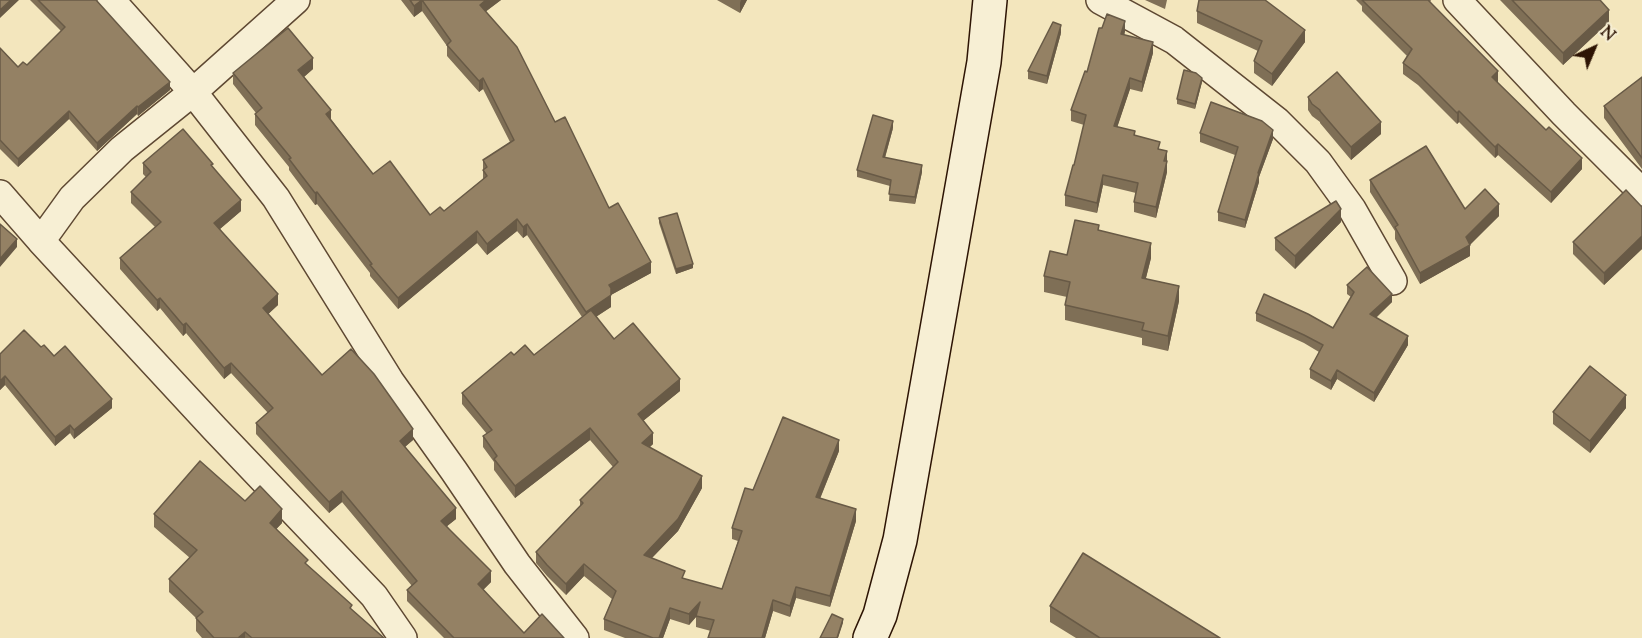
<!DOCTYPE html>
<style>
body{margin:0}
#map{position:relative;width:1642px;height:638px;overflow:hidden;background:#f3e6bd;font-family:"Sorts Mill Goudy",serif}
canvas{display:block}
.north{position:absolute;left:1564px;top:18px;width:60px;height:60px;-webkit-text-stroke:4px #f7efd4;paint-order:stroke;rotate:44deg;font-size:16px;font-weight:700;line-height:24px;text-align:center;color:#2d1404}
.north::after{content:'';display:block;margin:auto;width:21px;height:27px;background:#2d1404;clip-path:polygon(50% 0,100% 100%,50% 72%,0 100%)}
</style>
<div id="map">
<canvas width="1642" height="638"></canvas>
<div class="north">N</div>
</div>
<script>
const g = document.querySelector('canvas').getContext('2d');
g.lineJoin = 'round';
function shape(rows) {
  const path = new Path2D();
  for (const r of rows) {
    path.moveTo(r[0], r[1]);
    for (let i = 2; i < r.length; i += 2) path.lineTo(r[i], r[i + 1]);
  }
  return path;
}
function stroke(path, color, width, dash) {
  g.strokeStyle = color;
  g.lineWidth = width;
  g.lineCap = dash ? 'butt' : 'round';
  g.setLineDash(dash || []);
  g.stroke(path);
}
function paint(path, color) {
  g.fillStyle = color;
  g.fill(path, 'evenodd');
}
const street = shape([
 [111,0,193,92,276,198,390,381,454,471,517,564,575,638],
 [1100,0,1174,40,1277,121,1318,162,1352,209,1393,281],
 [1457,0,1564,114,1642,192],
 [0,194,41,241,215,429,374,596,403,638],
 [41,241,72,198,122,149,193,92,296,0]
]);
const secondary = shape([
 [870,638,880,615,900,540,984,62,990,0]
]);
stroke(street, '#5e4832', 30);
stroke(secondary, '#2d1404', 36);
stroke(street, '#f7efd4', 27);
stroke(secondary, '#f7efd4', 33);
paint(shape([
 [30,0,96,0,170,90,138,116,137,114,97,151,69,119,18,167,0,149,0,48,18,67,27,65,61,31],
 [401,0,501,0,486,11,609,208,651,273,611,295,611,307,596,317,614,339,680,391,643,421,653,444,650,447,702,488,678,531,652,558,685,579,722,589,738,541,732,539,732,528,753,490,839,451,820,499,856,521,830,607,796,598,790,617,773,611,765,638,708,638,711,631,696,627,696,617,689,625,670,619,663,638,625,638,604,630,604,619,612,599,584,576,566,595,547,576,536,563,536,552,580,506,580,500,613,467,590,440,515,498,494,470,494,462,483,447,483,436,487,434,462,404,462,393,514,355,534,355,582,317,527,235,523,238,517,231,487,255,477,243,398,309,370,276,370,273,317,204,315,205,289,170,289,167,255,125,255,114,256,113,233,84,233,73,313,69,304,77,331,119,373,174,430,215,444,211,483,179,483,160,510,142,483,89,479,92,447,56,447,46,422,11,414,17],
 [717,0,747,0,740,13],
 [1145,0,1167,0,1165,9],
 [1356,0,1431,0,1430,2,1498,83,1582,169,1551,203,1498,155,1495,158,1459,122,1457,124,1418,85,1403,74,1403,63,1407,56,1362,11,1362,6],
 [1500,0,1600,0,1609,22,1563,65],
 [1197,11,1305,42,1272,86,1254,73,1254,61,1258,51,1197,23],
 [1125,32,1124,35,1153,53,1142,92,1130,89,1117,127,1135,135,1160,150,1167,151,1167,172,1156,218,1134,212,1134,202,1136,193,1103,185,1097,213,1065,206,1065,195,1074,165,1084,125,1071,121,1071,110],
 [1061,33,1047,84,1028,79,1028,71],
 [1642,77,1642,169,1604,118,1604,106],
 [1202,82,1195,109,1177,104,1177,99],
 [1308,97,1381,134,1351,160,1320,123,1320,122,1312,116,1308,110],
 [893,128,885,158,922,172,915,204,889,201,890,186,857,177,857,170],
 [1200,133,1273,139,1259,177,1259,182,1245,228,1218,221,1218,212,1235,155,1200,142],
 [143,163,213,167,241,211,220,229,278,305,268,314,322,375,413,440,405,447,456,519,447,526,491,582,483,590,524,633,564,638,444,638,407,601,407,590,412,586,342,502,329,513,256,434,256,423,268,413,231,373,224,379,186,333,183,336,160,308,157,311,120,269,120,258,155,227,131,203,131,192,146,177,143,174],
 [1370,180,1465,209,1499,216,1470,244,1470,256,1420,284,1395,239,1395,231,1370,192],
 [1642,207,1642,249,1604,285,1573,254,1573,242],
 [659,218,693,268,676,274,659,223],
 [1341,222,1295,269,1275,250,1275,238],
 [1099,231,1151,258,1146,278,1179,301,1168,351,1142,345,1142,338,1065,320,1065,305,1067,297,1044,292,1044,276,1067,255],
 [1347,285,1392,302,1376,318,1408,345,1374,402,1337,379,1331,390,1310,378,1310,369,1319,352,1304,343,1256,321,1256,313,1333,328,1351,297,1347,294],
 [41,347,54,356,112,408,74,439,70,433,55,446,5,385,0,390,0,354],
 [1626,408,1590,453,1553,424,1553,412],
 [245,501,282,523,276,529,308,566,352,610,384,638,202,638,196,631,196,618,169,592,169,579,190,558,154,527,154,514],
 [1050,606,1220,638,1076,638,1050,622]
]), '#7f6f56');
paint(shape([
 [11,0,19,0,0,18,0,10],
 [422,0,422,11,414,17,414,6],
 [486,0,501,0,480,16,480,5],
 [741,0,747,0,740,13,740,3],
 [1609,10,1609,22,1563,65,1563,53],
 [1125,21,1125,32,1121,44,1121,34],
 [1061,25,1061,33,1047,84,1047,76],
 [1305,30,1305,42,1272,86,1272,74],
 [1153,42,1153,53,1142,92,1142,82],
 [313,58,313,69,298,82,298,70],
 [1498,71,1498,82,1492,88,1492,77],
 [483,78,483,89,479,92,479,81],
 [1130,78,1130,89,1114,137,1114,126],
 [1202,78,1202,82,1195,109,1195,104],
 [170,82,170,90,138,116,138,107],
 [137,106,137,114,97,151,97,143],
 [331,110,331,121,326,114],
 [69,111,69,119,18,167,18,159],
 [1459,111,1459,122,1457,124,1457,113],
 [893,121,893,128,883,164,883,157],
 [1381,122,1381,134,1351,160,1351,147],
 [1273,130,1273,139,1259,177,1259,182,1245,228,1245,220,1258,173],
 [1498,144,1498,155,1495,158,1495,147],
 [1167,151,1167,172,1156,218,1156,207],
 [1582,158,1582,169,1551,203,1551,192],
 [922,165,922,172,915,204,915,197],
 [1103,175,1103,185,1097,213,1097,203],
 [317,192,317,204,315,205,315,193],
 [241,200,241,211,214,234,214,223],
 [1499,204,1499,216,1470,245,1470,256,1420,284,1420,273,1466,237],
 [1341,209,1341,222,1295,269,1295,256],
 [517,219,517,231,487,255,487,244],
 [527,224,527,235,523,238,523,227],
 [477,231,477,243,398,309,398,298],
 [1642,236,1642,249,1604,285,1604,273],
 [17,239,17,247,0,267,0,259],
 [1151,243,1151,258,1142,293,1142,278],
 [651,262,651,273,609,296,609,285],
 [693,264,693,268,676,274,676,269],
 [1179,286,1179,301,1168,351,1168,336],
 [278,294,278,305,263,319,263,308],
 [1392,294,1392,302,1370,323,1370,314],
 [611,295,611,307,586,323,586,312],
 [160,298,160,308,157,311,157,300],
 [186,323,186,333,183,336,183,325],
 [1408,336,1408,345,1374,402,1374,393],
 [231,363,231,373,224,379,224,368],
 [1337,370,1337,379,1331,390,1331,381],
 [5,376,5,385,0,390,0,381],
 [680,379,680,391,638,425,638,414],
 [1626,395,1626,408,1590,453,1590,441],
 [112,399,112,408,74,439,74,430],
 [70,425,70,433,55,446,55,437],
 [590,428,590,440,515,498,515,486],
 [413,429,413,440,400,451,400,441],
 [653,433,653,444,642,454,642,443],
 [839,440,839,451,816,508,816,497],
 [702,476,702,488,678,531,644,566,644,555],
 [342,491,342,502,329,513,329,502],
 [456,508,456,519,441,531,441,521],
 [282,509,282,523,270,536,270,523],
 [856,509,856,521,830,607,830,596],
 [584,564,584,576,566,595,566,584],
 [491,571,491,582,478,595,478,584],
 [796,587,796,598,790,617,790,606],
 [773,600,773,611,765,638,762,638],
 [700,602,696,617,689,625,689,614],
 [670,608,670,619,663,638,659,638],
 [843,619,843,623,838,638,837,638],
 [245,632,245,638,238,638]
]), '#685a46');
const building = shape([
 [0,0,11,0,0,10,0,0],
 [38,0,96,0,170,82,138,107,137,106,97,143,69,111,18,159,0,140,0,48,18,67,23,62,27,65,65,27,38,0],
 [410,0,486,0,480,5,517,47,555,122,565,117,609,208,618,203,651,262,609,285,611,288,611,295,586,312,527,224,523,227,517,219,487,244,477,231,398,298,370,265,372,264,317,192,315,193,289,159,291,158,255,114,262,108,233,73,288,28,313,58,298,70,331,110,326,114,373,174,390,161,430,215,440,207,444,211,487,176,483,170,487,167,483,160,514,140,483,78,479,81,447,45,451,41,422,0,414,6,410,0],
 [1199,0,1265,0,1305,30,1272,74,1254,61,1262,41,1197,11,1199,0],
 [1362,0,1428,0,1498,71,1492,77,1546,130,1549,127,1582,158,1551,192,1498,144,1495,147,1459,111,1457,113,1418,74,1403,63,1412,49,1362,0],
 [1512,0,1600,0,1609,10,1563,53,1512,0],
 [1107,14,1125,21,1121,34,1153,42,1142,82,1130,78,1114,126,1135,131,1134,135,1160,142,1158,149,1167,151,1164,161,1167,161,1156,207,1134,202,1138,183,1103,175,1097,203,1065,195,1073,165,1074,165,1086,115,1071,110,1085,71,1087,72,1099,28,1102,28,1107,14],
 [1053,22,1061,25,1047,76,1028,71,1053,22],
 [1184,70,1196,73,1202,78,1195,104,1177,99,1184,70],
 [1337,72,1381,122,1351,147,1320,111,1320,110,1312,104,1308,97,1337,72],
 [1642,77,1642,158,1604,106,1642,77],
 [1211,102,1262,121,1273,130,1258,173,1259,173,1245,220,1218,212,1238,147,1200,133,1211,102],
 [873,115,893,121,883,157,922,165,915,197,889,194,891,180,857,170,873,115],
 [183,129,213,164,211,165,241,200,214,223,278,294,263,308,322,375,351,349,374,374,413,429,400,441,456,508,441,521,491,571,478,584,524,633,542,614,564,638,454,638,407,590,417,581,342,491,329,502,256,423,273,408,231,363,224,368,186,323,183,325,160,298,157,300,120,258,161,222,131,192,151,172,143,163,183,129],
 [1426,146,1465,209,1485,189,1499,204,1466,237,1470,245,1420,273,1395,227,1398,225,1370,180,1426,146],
 [1626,190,1642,207,1642,236,1604,273,1573,242,1626,190],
 [1336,201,1341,209,1295,256,1275,238,1336,201],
 [677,213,693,264,676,269,659,218,677,213],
 [1075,220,1099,225,1098,230,1151,243,1142,278,1179,286,1168,336,1142,330,1144,323,1065,305,1070,282,1044,276,1050,251,1067,255,1075,220],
 [0,224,17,239,0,259,0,224],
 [1367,267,1392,294,1370,314,1408,336,1374,393,1337,370,1331,381,1310,369,1323,345,1304,335,1256,313,1264,294,1308,314,1333,328,1354,292,1347,285,1367,267],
 [591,310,614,339,633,323,680,379,638,414,653,433,642,443,702,476,678,519,644,555,685,571,682,578,722,589,742,531,732,528,745,488,753,490,783,417,839,440,816,497,856,509,830,596,796,587,790,606,773,600,762,638,708,638,714,620,696,616,700,602,689,614,670,608,659,638,653,638,604,619,616,591,584,564,566,584,547,565,536,552,583,503,580,500,618,462,590,428,515,486,494,459,497,456,483,436,492,430,462,393,511,352,514,355,525,345,534,355,591,310],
 [24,330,41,347,44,345,54,356,65,346,112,399,74,430,70,425,55,437,5,376,0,381,0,354,24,330],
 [1590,366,1626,395,1590,441,1553,412,1590,366],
 [200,461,245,501,260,486,282,509,270,523,308,560,305,563,352,605,350,608,384,638,252,638,245,632,238,638,214,638,196,618,203,612,169,579,197,550,154,514,200,461],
 [1083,553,1220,638,1100,638,1050,606,1083,553],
 [832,614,843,619,837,638,820,638,832,614]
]);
paint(building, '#948164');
stroke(building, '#685a46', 1.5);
</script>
